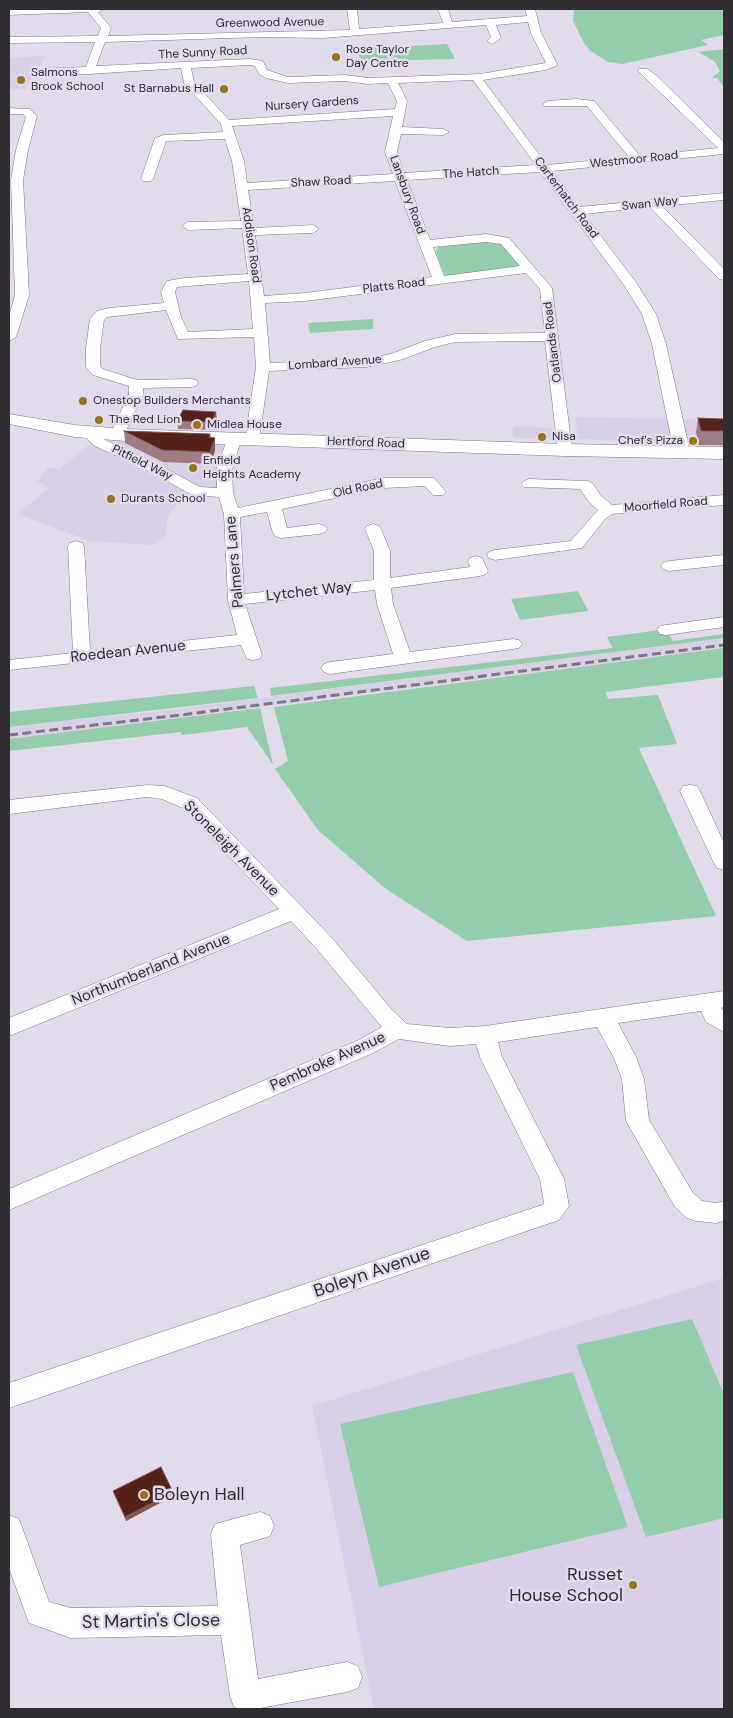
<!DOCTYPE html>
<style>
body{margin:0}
#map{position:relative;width:733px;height:1718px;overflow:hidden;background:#e2dbeb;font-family:"DM Sans",sans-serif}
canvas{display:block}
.frame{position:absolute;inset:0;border:10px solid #302d33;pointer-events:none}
</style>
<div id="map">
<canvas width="733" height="1718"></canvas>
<div class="frame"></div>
</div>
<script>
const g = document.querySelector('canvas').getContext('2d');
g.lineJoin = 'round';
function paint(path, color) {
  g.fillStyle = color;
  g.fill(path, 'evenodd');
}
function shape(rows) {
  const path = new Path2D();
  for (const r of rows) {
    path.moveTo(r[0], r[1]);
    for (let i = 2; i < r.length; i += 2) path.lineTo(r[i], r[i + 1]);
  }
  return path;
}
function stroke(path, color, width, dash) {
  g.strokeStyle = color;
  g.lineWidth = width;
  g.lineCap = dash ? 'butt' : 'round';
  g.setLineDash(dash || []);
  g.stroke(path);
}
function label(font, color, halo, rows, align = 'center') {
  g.font = font + ' "DM Sans",sans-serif';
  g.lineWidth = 5;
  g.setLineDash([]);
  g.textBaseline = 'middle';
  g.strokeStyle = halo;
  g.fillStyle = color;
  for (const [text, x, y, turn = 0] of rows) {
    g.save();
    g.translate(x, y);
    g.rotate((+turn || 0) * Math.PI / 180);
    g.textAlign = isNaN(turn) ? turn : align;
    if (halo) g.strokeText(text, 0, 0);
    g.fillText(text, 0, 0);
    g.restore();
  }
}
paint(shape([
 [45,56,27,89,9,90,9,58],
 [575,417,724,420,724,447,616,445,615,440,578,439],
 [513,426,552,428,552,438,513,438],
 [111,441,226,446,218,490,207,491],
 [91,443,197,491,175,507,167,518,166,535,152,545,90,541,18,514,49,488,37,481,49,467,60,469],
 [724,638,724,648,9,739,9,727,161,711],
 [724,1278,724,1709,374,1709,312,1406]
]), '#d9cfe6');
paint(shape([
 [574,9,724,9,724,35,701,40,708,45,622,64,608,62,592,52,585,45,573,21],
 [447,44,455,59,362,61,355,49],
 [724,49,724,87,717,78,712,78,720,71,715,62,699,52],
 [495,241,502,243,524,267,452,278,445,275,436,254,438,247],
 [373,319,373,329,310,333,308,323],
 [578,591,588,611,520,620,511,599],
 [661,630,668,632,673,641,724,634,724,638,271,696,270,688,613,648,607,637],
 [724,648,724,677,606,692,608,699,658,695,677,744,639,748,716,916,467,941,386,889,318,830,275,769,288,761,274,707],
 [254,686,258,698,9,727,9,712],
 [260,708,273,765,247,727,182,735,181,732,9,751,9,739],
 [692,1319,724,1394,724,1518,646,1537,576,1345],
 [573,1372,628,1527,379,1587,340,1424]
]), '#93cdac');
const minor = shape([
 [9,9,104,9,98,12,111,28,108,36,350,30,347,9,357,9,359,29,443,23,438,9,448,9,452,22,527,16,525,9,535,9,541,33,557,64,556,66,545,70,483,80,547,165,629,157,587,106,544,106,543,104,548,101,576,99,594,101,640,156,718,148,638,71,639,69,647,69,657,76,724,142,724,154,552,171,579,207,724,193,724,200,662,206,724,269,724,280,719,279,650,207,584,214,635,281,656,314,666,344,690,452,687,455,682,457,677,455,674,452,652,344,642,314,624,285,540,172,407,180,430,240,486,234,509,238,552,288,572,450,570,453,560,453,558,450,545,341,455,342,435,347,400,360,366,367,269,371,259,440,257,443,252,444,247,443,245,440,256,367,254,337,178,339,166,310,107,317,104,320,100,348,100,366,103,369,137,380,191,379,196,380,198,383,196,386,191,387,143,388,143,394,124,435,122,438,117,439,112,438,110,435,129,394,129,386,93,375,86,367,86,348,90,319,97,311,110,308,164,303,161,292,167,281,184,278,248,274,242,228,188,230,182,226,188,222,241,221,232,161,225,139,166,141,153,179,151,181,143,181,141,179,155,138,164,135,223,132,221,124,184,83,181,68,89,74,36,74,35,72,40,69,86,67,95,42,9,43,9,37,98,36,101,28,88,12,9,15,9,9],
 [528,22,531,33,546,63,480,74,368,78,345,75,288,77,267,70,263,61,250,59,96,66,105,42,261,37,323,38,486,25,491,37,487,41,492,44,501,38,496,25,528,22],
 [250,65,255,66,259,74,266,78,288,83,345,81,368,84,388,83,397,101,395,109,229,120,194,82,191,68,250,65],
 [473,80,536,165,404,173,397,152,401,134,443,135,449,132,443,129,402,127,407,101,398,83,473,80],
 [393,116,385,152,393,174,247,183,244,161,232,126,393,116],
 [395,181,432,277,305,293,264,296,255,235,313,233,319,229,313,225,254,228,248,190,395,181],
 [486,242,501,244,520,266,444,276,433,247,486,242],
 [526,273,540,289,545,333,455,334,425,341,391,354,366,359,270,363,265,303,305,301,526,273],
 [249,281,253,329,188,332,181,317,175,292,177,287,249,281],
 [9,108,30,109,37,116,28,150,23,180,29,295,16,337,9,341,9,316,15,295,11,180,16,150,26,117,23,114,9,114,9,108],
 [95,429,100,430,102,433,102,437,105,440,159,465,200,487,217,488,216,470,227,440,229,437,234,436,239,437,241,440,232,470,233,493,238,508,384,478,434,478,446,492,443,495,433,495,425,486,384,488,282,509,287,528,319,524,325,526,327,529,325,532,319,534,281,538,275,536,273,533,267,512,240,517,244,594,374,580,374,551,365,529,367,526,373,524,379,526,381,529,390,551,390,578,470,567,468,561,470,558,476,556,482,558,488,571,486,574,480,576,391,588,393,604,410,652,513,639,519,640,522,644,519,648,513,649,330,674,324,672,321,668,324,664,330,662,393,654,377,604,375,590,245,604,262,655,259,659,253,660,247,659,241,645,9,670,9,660,73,653,68,546,70,543,76,541,82,543,84,546,90,651,237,635,228,600,224,514,219,497,192,495,149,471,95,446,87,439,90,430,95,429],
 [529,479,588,481,593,484,601,496,612,505,724,495,724,505,612,514,605,519,582,548,495,560,489,558,487,555,489,552,495,550,571,541,598,510,589,502,580,489,524,487,521,484,524,481,529,479],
 [724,555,724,565,669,571,663,569,661,566,663,563,669,561,724,555],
 [724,617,724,627,666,635,660,634,657,630,660,626,666,625,724,617],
 [147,785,165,786,197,798,331,937,392,1010,407,1024,450,1028,485,1026,724,991,724,1007,721,1008,724,1012,724,1032,706,1022,701,1011,618,1023,636,1057,644,1079,649,1120,693,1193,702,1201,716,1203,724,1201,724,1221,716,1223,696,1221,687,1218,675,1207,626,1121,622,1079,614,1058,597,1027,498,1042,502,1057,564,1179,569,1206,559,1220,9,1408,9,1383,542,1205,544,1203,540,1179,480,1057,476,1044,450,1046,399,1039,373,1053,9,1210,9,1189,357,1041,382,1027,317,949,291,921,9,1036,9,1018,279,909,183,808,162,799,147,797,9,814,9,800,147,785],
 [690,785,697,786,700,791,724,843,724,870,717,868,714,863,680,791,683,786,690,785],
 [260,1512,270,1516,274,1526,270,1536,240,1545,258,1679,347,1662,358,1666,362,1677,358,1688,347,1692,255,1709,240,1709,234,1707,230,1696,221,1635,71,1638,29,1623,9,1568,9,1515,19,1519,49,1602,71,1608,218,1606,211,1534,215,1524,260,1512]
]);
const major = shape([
 [9,414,75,425,126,429,565,444,724,447,724,459,565,456,126,441,75,437,9,424,9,414]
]);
stroke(minor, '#7e7786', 1);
stroke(major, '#7e7786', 1);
paint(minor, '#fff');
paint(major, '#fff');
stroke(shape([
 [9,735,181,715,724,645]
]), '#7d7883', 3, [9, 4.5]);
paint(shape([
 [216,412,217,425,216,430,178,429,177,421],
 [698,418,724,419,724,445,699,445,696,432],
 [124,431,210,434,211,438,215,438,215,450,211,464,163,462,125,443],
 [113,1491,173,1492,173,1496,126,1521]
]), '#9c7e82');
paint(shape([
 [216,412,217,425,216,430,214,417],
 [215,438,215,450,211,464,210,452],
 [173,1492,173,1496,126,1521,125,1517]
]), '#7f5958');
const building = shape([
 [183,410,216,412,214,417,216,417,215,422,177,421,183,410],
 [698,418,724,419,724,431,701,431,698,418],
 [124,431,210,434,209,437,215,438,210,452,162,450,124,431],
 [161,1467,173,1492,125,1517,113,1491,161,1467]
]);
paint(building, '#552119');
stroke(building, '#7f5958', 1);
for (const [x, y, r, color] of [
 [336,57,5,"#95751d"],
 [21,80,5,"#95751d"],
 [224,89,5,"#95751d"],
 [83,401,5,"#95751d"],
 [99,420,5,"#95751d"],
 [197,425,5,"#95751d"],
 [542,437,5,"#95751d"],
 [693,441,5,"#95751d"],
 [193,468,5,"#95751d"],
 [111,499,5,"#95751d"],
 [144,1495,5,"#95751d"],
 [633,1585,5,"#95751d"]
]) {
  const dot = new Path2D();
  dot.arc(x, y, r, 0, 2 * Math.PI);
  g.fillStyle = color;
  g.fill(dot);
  stroke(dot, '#e2dbeb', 2);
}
label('12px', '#302d33', '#e2dbeb', [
 ["Greenwood Avenue",270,23,-1],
 ["The Sunny Road",203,53,-3],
 ["Nursery Gardens",312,104,-4],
 ["Westmoor Road",634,160,-6],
 ["The Hatch",471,173,-4],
 ["Shaw Road",321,182,-3],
 ["Lansbury Road",407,195,70],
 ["Carterhatch Road",566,198,53],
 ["Swan Way",650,204,-6],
 ["Addison Road",251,245,82],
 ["Platts Road",394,286,-7],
 ["Oatlands Road",553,342,-97],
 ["Lombard Avenue",335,363,-4],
 ["Hertford Road",366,443,2],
 ["Pitfield Way",142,463,26],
 ["Old Road",358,489,-12],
 ["Moorfield Road",666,505,-5]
]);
label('12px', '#302d33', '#e2dbeb', [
 ["Rose Taylor",346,50],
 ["Day Centre",346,64],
 ["Salmons",31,73],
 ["Brook School",31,87],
 ["St Barnabus Hall",214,89,"right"],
 ["Onestop Builders Merchants",93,401],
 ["The Red Lion",109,420],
 ["Midlea House",207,425],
 ["Nisa",552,437],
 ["Chef's Pizza",683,441,"right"],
 ["Enfield",203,461],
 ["Heights Academy",203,475],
 ["Durants School",121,499]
], 'left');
label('15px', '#302d33', '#e2dbeb', [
 ["Palmers Lane",235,562,-95],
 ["Lytchet Way",309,592,-6],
 ["Roedean Avenue",128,652,-6],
 ["Stoneleigh Avenue",231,849,45],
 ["Northumberland Avenue",151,970,-22],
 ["Pembroke Avenue",328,1062,-24]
]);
label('18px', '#302d33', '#e2dbeb', [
 ["Boleyn Avenue",372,1273,-19],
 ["St Martin's Close",151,1622,-1]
]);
label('18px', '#302d33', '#e2dbeb', [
 ["Boleyn Hall",154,1495],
 ["Russet",623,1575,"right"],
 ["House School",623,1596,"right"]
], 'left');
</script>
